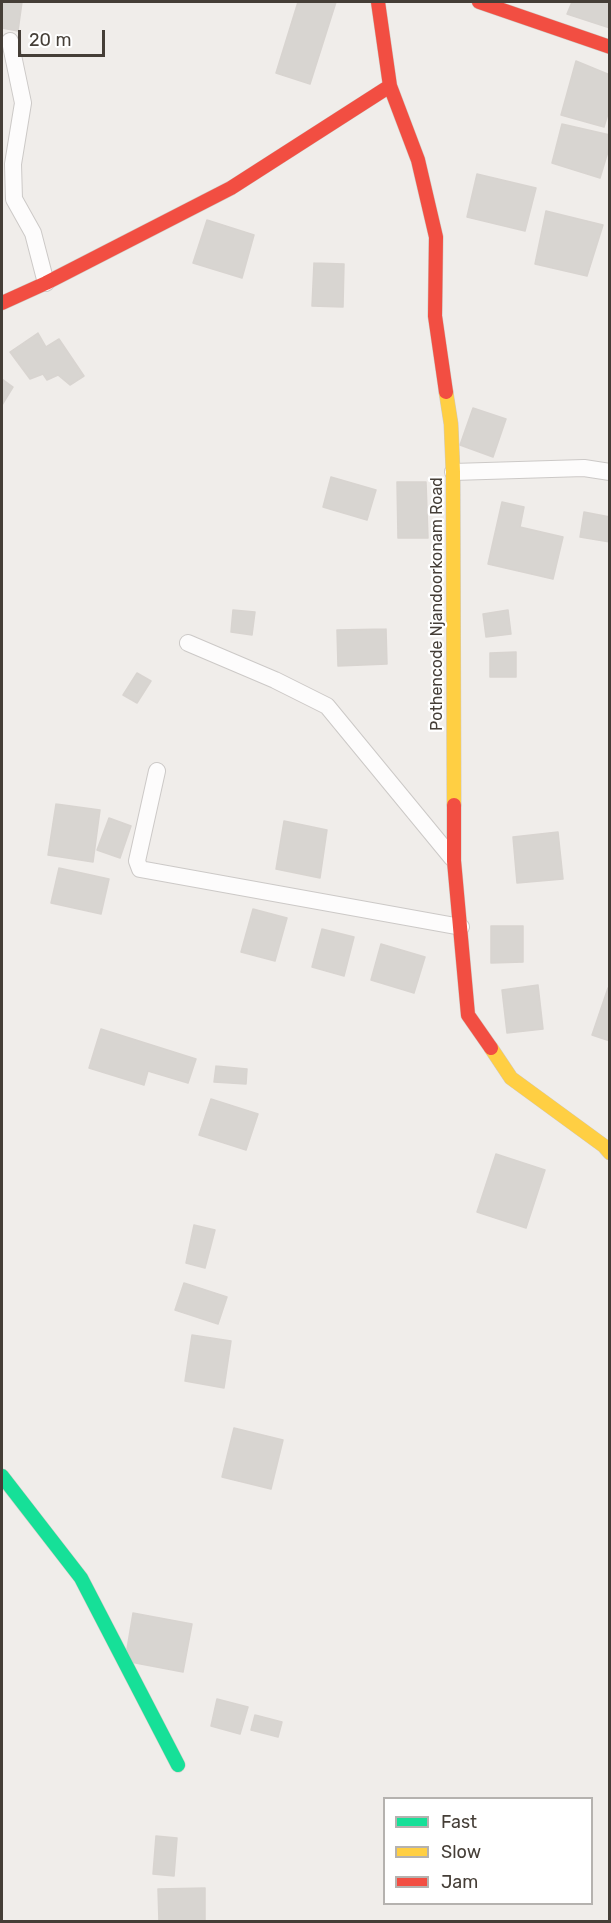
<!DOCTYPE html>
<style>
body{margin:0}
#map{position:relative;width:611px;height:1923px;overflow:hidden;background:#f0edea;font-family:Rubik,sans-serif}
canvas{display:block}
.frame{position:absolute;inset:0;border:3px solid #453e37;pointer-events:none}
.legend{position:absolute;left:383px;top:1797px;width:210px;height:108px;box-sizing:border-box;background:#fff;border:2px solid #b5b2af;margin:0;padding:8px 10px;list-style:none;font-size:18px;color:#453e37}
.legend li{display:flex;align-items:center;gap:12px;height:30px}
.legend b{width:30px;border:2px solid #b5b2af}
.scale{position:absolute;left:18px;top:30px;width:87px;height:27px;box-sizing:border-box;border:3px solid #453e37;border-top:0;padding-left:8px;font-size:18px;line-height:21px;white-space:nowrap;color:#453e37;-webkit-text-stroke:4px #fff;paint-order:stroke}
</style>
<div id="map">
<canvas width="611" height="1923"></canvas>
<div class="frame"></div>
<ul class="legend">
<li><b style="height:8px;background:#16e098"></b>Fast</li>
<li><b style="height:8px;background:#ffcf43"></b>Slow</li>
<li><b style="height:8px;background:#f24e42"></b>Jam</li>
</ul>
<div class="scale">20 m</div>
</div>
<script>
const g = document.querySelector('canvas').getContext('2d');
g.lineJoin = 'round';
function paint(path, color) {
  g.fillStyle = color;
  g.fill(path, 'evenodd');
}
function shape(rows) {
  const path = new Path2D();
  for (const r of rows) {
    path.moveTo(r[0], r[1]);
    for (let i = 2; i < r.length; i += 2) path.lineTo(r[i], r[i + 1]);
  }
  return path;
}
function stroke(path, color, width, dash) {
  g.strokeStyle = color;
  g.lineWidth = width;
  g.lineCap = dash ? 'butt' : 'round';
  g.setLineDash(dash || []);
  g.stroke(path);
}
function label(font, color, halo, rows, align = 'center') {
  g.font = font + ' Rubik,sans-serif';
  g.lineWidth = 4.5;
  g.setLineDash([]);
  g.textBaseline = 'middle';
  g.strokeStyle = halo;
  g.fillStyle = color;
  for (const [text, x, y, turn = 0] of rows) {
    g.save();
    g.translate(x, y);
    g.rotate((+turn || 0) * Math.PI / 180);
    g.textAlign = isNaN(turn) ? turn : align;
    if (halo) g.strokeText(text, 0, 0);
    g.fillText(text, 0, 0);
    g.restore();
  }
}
const building = shape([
 [2,2,22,2,18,31,2,28,2,2],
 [298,2,336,2,310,84,276,73,298,2],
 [572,2,610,2,610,28,567,14,572,2],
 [576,61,610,75,610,107,604,127,561,115,576,61],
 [562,124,610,135,610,145,600,178,552,163,562,124],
 [477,174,536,188,525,231,467,217,477,174],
 [546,211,603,225,587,276,535,264,546,211],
 [207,220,254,235,242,278,193,263,207,220],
 [314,263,344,264,343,307,312,306,314,263],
 [38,333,46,347,59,339,84,376,70,385,58,375,47,380,43,374,30,379,10,352,38,333],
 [2,379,13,387,2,405,2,379],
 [473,408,506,419,493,457,460,445,473,408],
 [331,477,376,490,367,520,323,507,331,477],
 [397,482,426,482,428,538,398,538,397,482],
 [502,502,524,507,520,527,563,537,553,579,488,564,502,502],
 [584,512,610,517,610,542,580,537,584,512],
 [233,610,255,612,252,635,231,632,233,610],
 [508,610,511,634,486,637,483,614,508,610],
 [386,629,387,664,338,666,337,630,386,629],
 [516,652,516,677,490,677,490,653,516,652],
 [137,673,151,681,137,703,123,695,137,673],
 [56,804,100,810,93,862,48,855,56,804],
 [109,818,131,826,120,858,97,850,109,818],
 [284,821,327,830,320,878,276,869,284,821],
 [558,832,563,879,517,883,513,837,558,832],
 [59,868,109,879,101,914,51,903,59,868],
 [253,909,287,918,275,961,241,952,253,909],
 [491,926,523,926,523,962,491,963,491,926],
 [322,929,354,937,344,976,312,967,322,929],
 [381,944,425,957,414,993,371,980,381,944],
 [538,985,543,1029,507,1033,502,990,538,985],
 [608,988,610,988,610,1041,592,1035,608,988],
 [101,1029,196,1059,188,1083,148,1071,144,1085,89,1068,101,1029],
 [216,1066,247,1069,246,1084,214,1082,216,1066],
 [211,1099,258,1114,246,1150,199,1135,211,1099],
 [496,1154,545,1170,526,1228,477,1212,496,1154],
 [194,1225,215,1230,205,1268,186,1263,194,1225],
 [184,1283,227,1297,218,1324,175,1310,184,1283],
 [192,1335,231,1341,224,1388,185,1381,192,1335],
 [234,1428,283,1440,271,1489,222,1477,234,1428],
 [133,1613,192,1624,183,1672,125,1661,133,1613],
 [217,1699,248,1707,240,1734,211,1726,217,1699],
 [255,1715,282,1722,278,1737,251,1730,255,1715],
 [156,1836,177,1838,174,1876,153,1874,156,1836],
 [205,1888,205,1922,159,1922,158,1889,205,1888]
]);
paint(building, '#d8d5d1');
stroke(building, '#d8d4d0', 1.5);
const lane = shape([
 [10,41,23,103,13,164,14,199,33,233,46,283],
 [453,472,584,468,610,472],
 [188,643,275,680,327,706,452,858],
 [157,771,137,861,140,869,461,927]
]);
const fast = shape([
 [2,1476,81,1578,178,1765]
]);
const slow = shape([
 [446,392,451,424,453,472,454,805],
 [491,1048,511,1078,604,1146,610,1153]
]);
const jam = shape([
 [378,2,390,86,418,160,436,237,435,316,446,392],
 [479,2,610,47],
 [2,303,46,283,231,188,390,86],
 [454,805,454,861,468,1015,491,1048]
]);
stroke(lane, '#ccc9c7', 18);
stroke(fast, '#cec9c2', 15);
stroke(slow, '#cec9c2', 15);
stroke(jam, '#cec9c2', 15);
stroke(lane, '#fdfcfc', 16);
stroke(fast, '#16e098', 14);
stroke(slow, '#ffcf43', 14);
stroke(jam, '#f24e42', 14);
label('16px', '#453e37', '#fff', [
 ["Pothencode Njandoorkonam Road",437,604,-90]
]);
</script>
